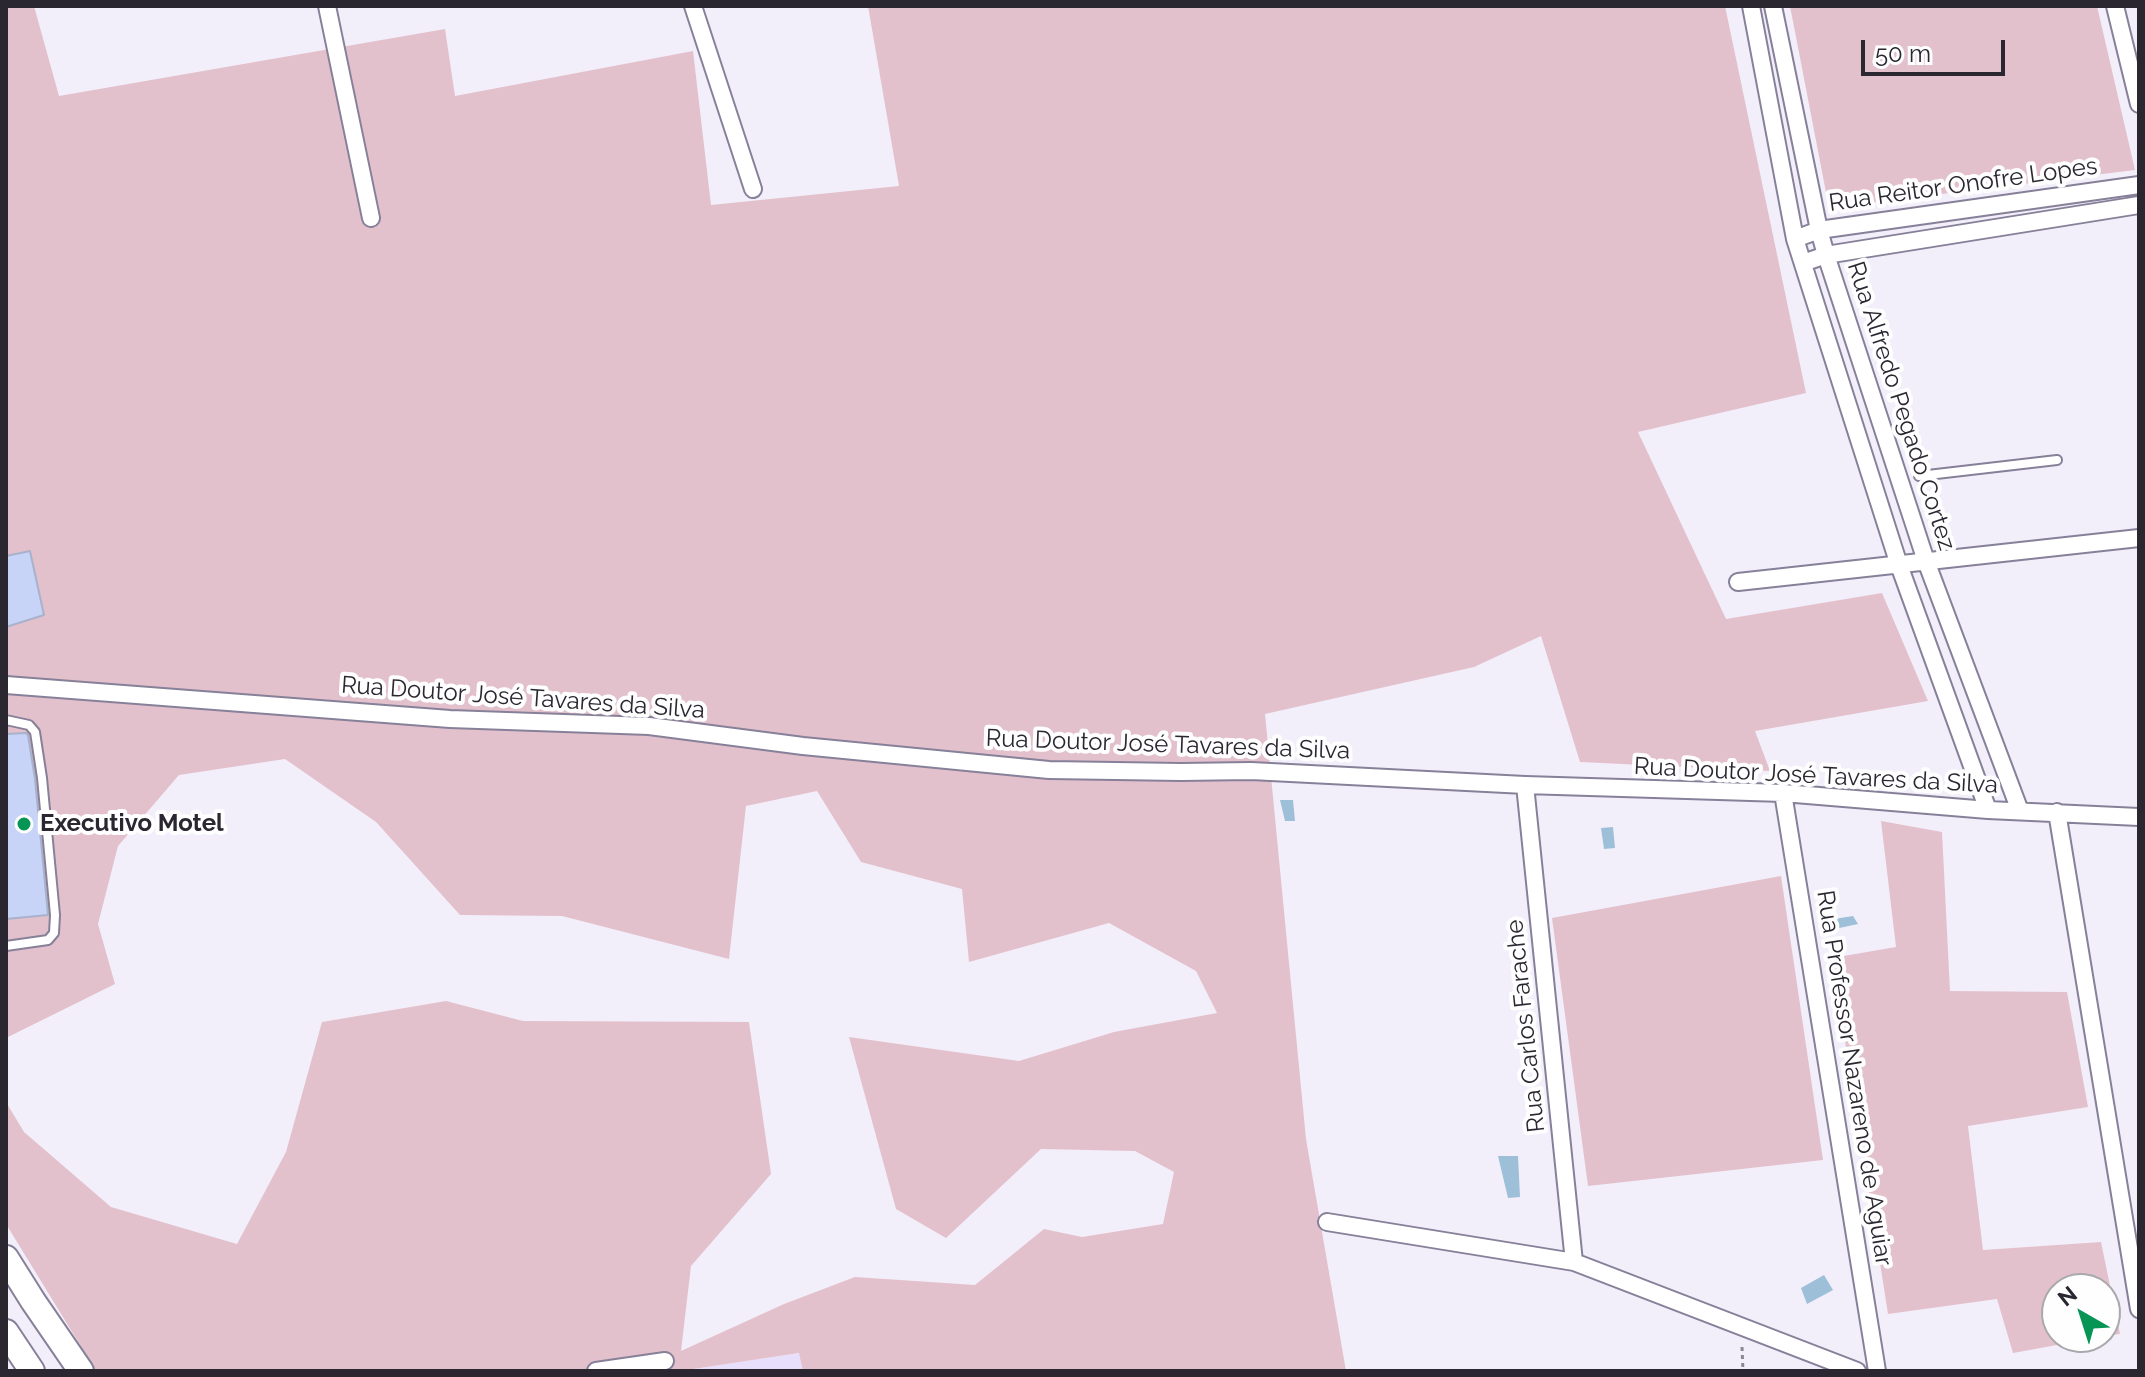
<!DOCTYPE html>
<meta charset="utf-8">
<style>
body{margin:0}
#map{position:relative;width:2145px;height:1377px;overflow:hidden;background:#f2effb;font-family:Raleway,sans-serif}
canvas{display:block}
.frame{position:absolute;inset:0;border:8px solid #2a2731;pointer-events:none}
.north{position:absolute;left:2041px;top:1273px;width:80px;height:80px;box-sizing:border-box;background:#fefefe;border:2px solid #a9a8ac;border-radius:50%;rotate:321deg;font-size:22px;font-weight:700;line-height:32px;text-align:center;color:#2a2731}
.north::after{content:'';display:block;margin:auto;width:28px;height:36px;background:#079555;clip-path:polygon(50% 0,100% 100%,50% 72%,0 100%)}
.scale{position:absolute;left:1861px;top:40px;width:144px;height:36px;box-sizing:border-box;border:4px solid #2a2731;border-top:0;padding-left:10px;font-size:24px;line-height:28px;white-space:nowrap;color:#2a2731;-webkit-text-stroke:6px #fefefe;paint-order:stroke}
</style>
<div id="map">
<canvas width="2145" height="1377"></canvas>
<div class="frame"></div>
<div class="north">N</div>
<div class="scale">50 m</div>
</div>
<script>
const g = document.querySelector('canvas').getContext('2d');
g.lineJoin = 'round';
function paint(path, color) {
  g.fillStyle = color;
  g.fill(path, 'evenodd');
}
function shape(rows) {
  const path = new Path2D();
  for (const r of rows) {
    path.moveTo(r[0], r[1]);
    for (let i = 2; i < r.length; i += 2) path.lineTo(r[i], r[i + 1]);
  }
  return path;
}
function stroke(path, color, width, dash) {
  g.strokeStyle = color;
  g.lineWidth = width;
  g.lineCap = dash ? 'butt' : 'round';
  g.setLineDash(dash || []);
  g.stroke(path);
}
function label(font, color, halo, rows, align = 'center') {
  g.font = font + ' Raleway,sans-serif';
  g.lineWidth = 8;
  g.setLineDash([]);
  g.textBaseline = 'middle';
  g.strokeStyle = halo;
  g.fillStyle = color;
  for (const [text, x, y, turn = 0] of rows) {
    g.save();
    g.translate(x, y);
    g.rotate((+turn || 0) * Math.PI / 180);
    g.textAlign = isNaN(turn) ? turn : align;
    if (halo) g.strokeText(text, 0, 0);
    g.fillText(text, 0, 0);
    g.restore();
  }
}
paint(shape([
 [800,1353,803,1371,680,1371]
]), '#e7dffc');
paint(shape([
 [6,6,34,6,59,96,445,29,455,96,693,51,711,205,899,186,868,6,1725,6,1806,393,1638,432,1726,619,1882,593,1928,701,1755,731,1770,771,1580,762,1541,636,1474,667,1265,714,1306,1139,1346,1371,803,1371,799,1353,680,1371,96,1371,6,1224,6,1102,24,1132,111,1207,237,1244,286,1152,322,1022,446,1001,523,1021,749,1022,771,1174,691,1266,681,1351,784,1304,855,1277,975,1285,1044,1229,1082,1237,1163,1224,1174,1172,1135,1151,1041,1149,946,1238,896,1209,849,1037,1019,1061,1114,1032,1217,1013,1196,971,1109,923,969,962,962,889,861,862,817,791,746,806,729,959,562,916,460,915,376,822,285,759,179,775,118,846,98,924,115,984,6,1038],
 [1790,6,2097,6,2135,170,1829,208],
 [1881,821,1942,832,1950,991,2067,992,2088,1107,1968,1126,1983,1250,2101,1242,2120,1334,2105,1336,2105,1289,2057,1289,2057,1337,2101,1337,2013,1353,1997,1299,1888,1314,1832,958,1896,947],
 [1781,876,1823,1160,1588,1186,1552,918]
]), '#e3c1cc');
paint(shape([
 [1280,800,1293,800,1295,821,1285,821],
 [1613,827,1615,848,1604,849,1601,828],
 [1853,916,1858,924,1830,930,1828,920],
 [1498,1156,1518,1156,1520,1197,1508,1198],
 [1824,1275,1833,1290,1807,1304,1801,1288]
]), '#9ebfd8');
const building = shape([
 [30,551,44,615,6,627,6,556,30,551],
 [26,733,28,735,35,779,48,915,6,919,6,734,26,733]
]);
paint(building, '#c7d4f7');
stroke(building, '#a8b2cc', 2);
const service = shape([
 [1919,476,2057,460],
 [6,720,29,725,35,732,42,778,55,915,54,933,48,940,6,946]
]);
const minor = shape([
 [327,6,371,218],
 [693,6,753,189],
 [1751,6,1795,239,1899,565,1988,810],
 [1773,6,1819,230,1826,255,1926,561,2020,811],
 [2115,6,2139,104],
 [1795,239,1819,230,2139,185],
 [1803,263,1826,255,2139,205],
 [1738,582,2139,538],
 [6,685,450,719,649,726,803,746,1049,770,1181,772,1251,771,1525,785,1783,793,1988,810,2139,817],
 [1525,785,1574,1262],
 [1783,793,1877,1371],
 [2057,812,2139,1309],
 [1327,1222,1574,1262,1857,1371],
 [596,1371,665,1361]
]);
const primary = shape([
 [6,1258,33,1301,81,1371],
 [6,1332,32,1371]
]);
stroke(service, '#878099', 12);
stroke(minor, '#878099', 20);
stroke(primary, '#878099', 28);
stroke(shape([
 [1742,1347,1743,1371]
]), '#8a8792', 3, [4, 4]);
stroke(service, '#fff', 8);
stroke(minor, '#fff', 16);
stroke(primary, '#fff', 24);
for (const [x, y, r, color] of [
 [24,824,8,"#079555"]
]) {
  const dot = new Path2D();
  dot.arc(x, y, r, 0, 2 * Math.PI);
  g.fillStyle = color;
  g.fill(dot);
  stroke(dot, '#fefefe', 3);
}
label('24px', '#2a2731', '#fefefe', [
 ["Rua Reitor Onofre Lopes",1963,185,-8],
 ["Rua Alfredo Pegado Cortez",1901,406,72],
 ["Rua Doutor José Tavares da Silva",523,698,4],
 ["Rua Doutor José Tavares da Silva",1168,745,2],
 ["Rua Doutor José Tavares da Silva",1816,776,3],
 ["Rua Carlos Farache",1526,1026,-96],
 ["Rua Professor Nazareno de Aguiar",1854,1078,81]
]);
label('bold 24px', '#2a2731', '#fefefe', [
 ["Executivo Motel",40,824]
], 'left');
</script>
